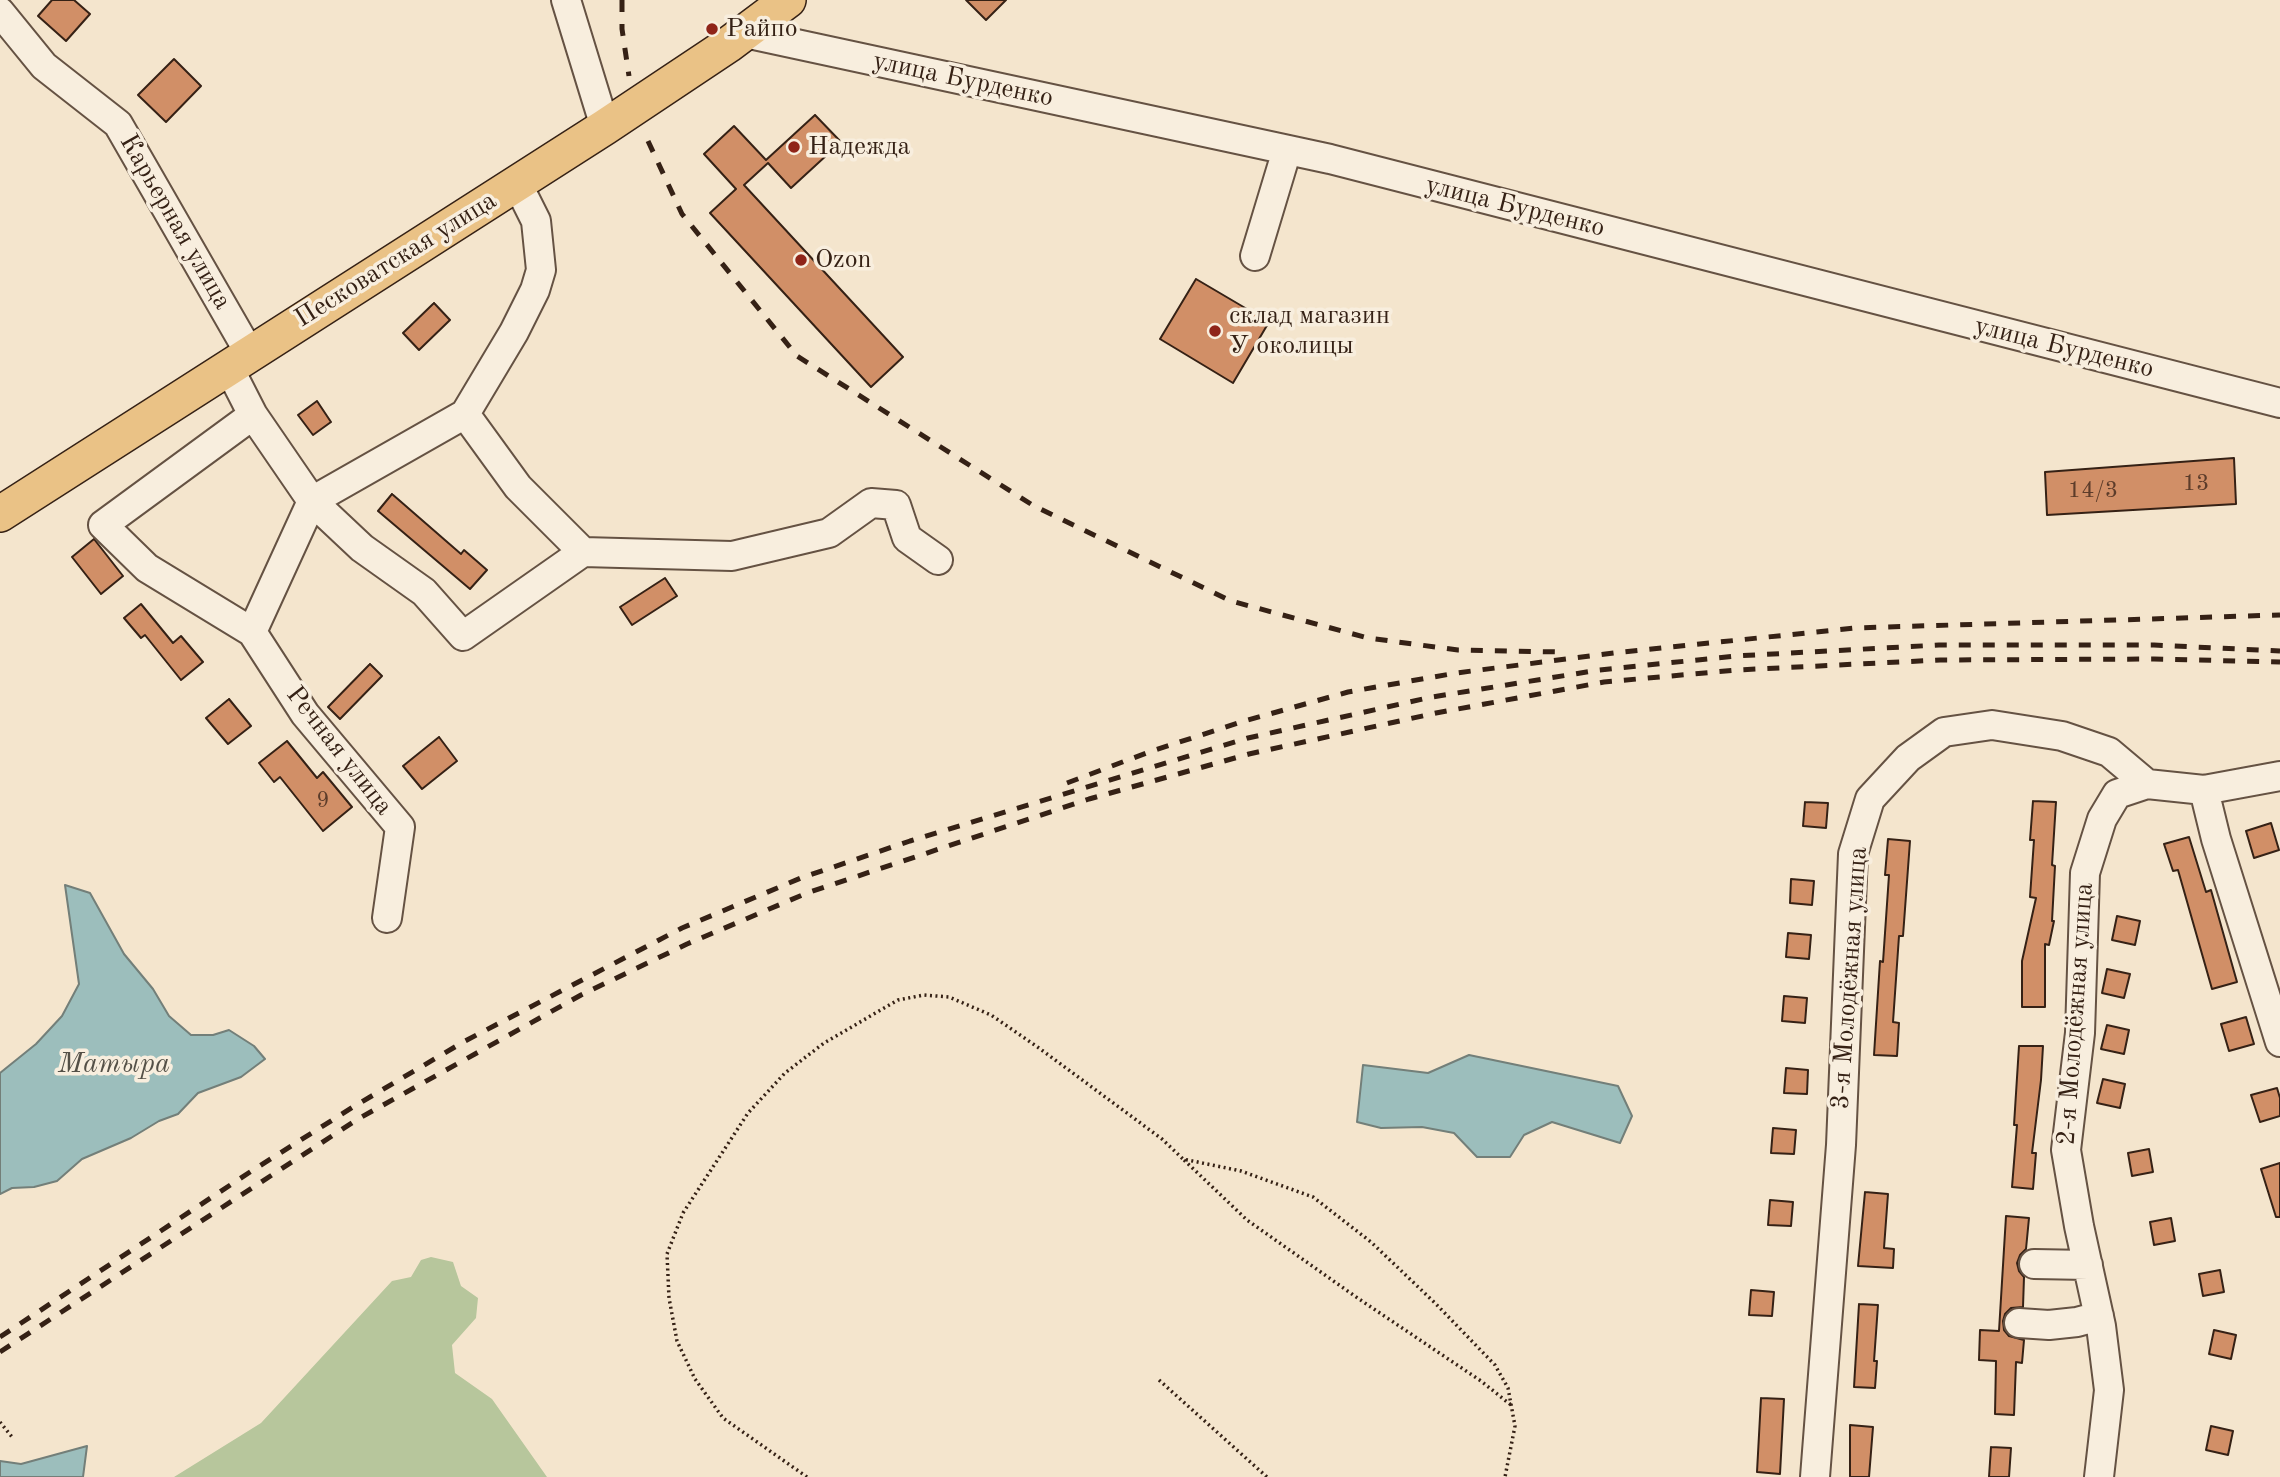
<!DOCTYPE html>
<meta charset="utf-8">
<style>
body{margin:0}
canvas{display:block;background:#f4e5cd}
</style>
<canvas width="2280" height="1477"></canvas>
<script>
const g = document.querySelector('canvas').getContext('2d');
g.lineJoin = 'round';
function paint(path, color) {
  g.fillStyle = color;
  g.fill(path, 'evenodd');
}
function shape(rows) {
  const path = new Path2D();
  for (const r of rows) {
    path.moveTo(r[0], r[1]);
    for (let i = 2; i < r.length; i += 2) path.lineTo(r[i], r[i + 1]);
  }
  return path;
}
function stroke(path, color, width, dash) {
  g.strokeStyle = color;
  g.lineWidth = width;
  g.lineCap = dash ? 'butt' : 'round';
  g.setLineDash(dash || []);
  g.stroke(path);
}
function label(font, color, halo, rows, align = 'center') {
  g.font = font + ' "Old Standard TT",serif';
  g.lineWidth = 7;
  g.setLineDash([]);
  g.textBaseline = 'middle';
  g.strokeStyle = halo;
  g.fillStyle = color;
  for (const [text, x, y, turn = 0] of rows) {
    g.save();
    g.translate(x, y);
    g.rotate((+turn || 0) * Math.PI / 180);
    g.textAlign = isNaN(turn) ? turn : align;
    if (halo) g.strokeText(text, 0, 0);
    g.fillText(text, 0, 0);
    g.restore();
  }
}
paint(shape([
 [431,1257,453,1262,461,1286,478,1298,476,1318,452,1345,455,1373,492,1399,547,1477,174,1477,261,1423,392,1281,411,1277,421,1260]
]), '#b7c69c');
const water = shape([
 [65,885,90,893,124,954,153,989,169,1016,191,1035,213,1035,229,1030,254,1046,265,1059,241,1077,198,1093,178,1114,159,1121,131,1138,82,1159,57,1181,34,1187,12,1188,0,1194,0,1073,36,1044,62,1016,79,984,65,885],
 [1469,1055,1618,1086,1632,1116,1620,1143,1552,1122,1524,1135,1510,1157,1477,1157,1454,1133,1422,1127,1381,1128,1357,1122,1363,1065,1428,1073,1469,1055],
 [87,1446,83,1477,0,1477,0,1461,21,1464,87,1446]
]);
paint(water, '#9cbebc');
stroke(water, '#737f79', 2);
const building = shape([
 [52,0,74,0,90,14,66,41,38,16,52,0],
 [966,0,1006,0,986,20,966,0],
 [174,59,201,86,166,122,138,95,174,59],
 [815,115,841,142,791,188,768,163,744,185,903,357,871,387,710,213,736,189,704,154,734,126,766,160,815,115],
 [1196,279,1269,322,1233,383,1160,339,1196,279],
 [434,303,450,320,419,350,403,333,434,303],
 [317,401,331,422,313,435,298,415,317,401],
 [2234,458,2236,504,2047,515,2045,472,2234,458],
 [392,494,461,554,464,550,487,570,470,589,378,511,392,494],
 [94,539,123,576,101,594,72,557,94,539],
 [665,578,677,596,632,625,620,607,665,578],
 [141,604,173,643,181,636,203,662,181,680,145,635,141,638,124,618,141,604],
 [370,664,382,676,340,719,328,707,370,664],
 [229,699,251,726,228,744,206,718,229,699],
 [439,737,457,761,422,789,403,766,439,737],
 [287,741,317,778,323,772,352,807,323,831,280,777,274,782,259,763,287,741],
 [2033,801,2056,802,2052,865,2055,866,2052,921,2054,921,2049,945,2045,944,2045,1007,2022,1007,2022,961,2036,898,2030,897,2034,840,2030,840,2033,801],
 [1805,802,1828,803,1826,828,1803,826,1805,802],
 [2271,823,2279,850,2254,858,2246,831,2271,823],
 [2189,837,2206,892,2211,890,2237,982,2212,989,2178,870,2173,871,2164,844,2189,837],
 [1888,839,1910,841,1903,936,1899,936,1893,1022,1899,1023,1897,1056,1874,1055,1880,961,1883,962,1889,875,1885,875,1888,839],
 [1791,879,1814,881,1812,905,1790,903,1791,879],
 [2117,916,2140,921,2135,945,2112,940,2117,916],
 [1788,933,1811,935,1809,959,1786,957,1788,933],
 [2107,969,2130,974,2124,998,2102,993,2107,969],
 [1784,996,1807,998,1805,1023,1782,1021,1784,996],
 [2246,1017,2254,1044,2229,1051,2221,1024,2246,1017],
 [2107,1025,2129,1030,2124,1054,2101,1049,2107,1025],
 [2019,1046,2043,1046,2041,1080,2032,1153,2036,1153,2033,1189,2012,1187,2017,1125,2014,1125,2019,1046],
 [1786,1068,1808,1070,1807,1094,1784,1093,1786,1068],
 [2103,1079,2125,1084,2120,1108,2097,1103,2103,1079],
 [2277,1088,2280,1098,2280,1116,2260,1122,2251,1095,2277,1088],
 [1773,1128,1796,1130,1794,1154,1771,1153,1773,1128],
 [2149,1149,2153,1172,2132,1176,2128,1153,2149,1149],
 [2280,1163,2280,1217,2276,1217,2261,1169,2280,1163],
 [1865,1192,1888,1194,1884,1248,1894,1249,1893,1268,1858,1266,1865,1192],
 [1770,1200,1793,1202,1791,1226,1768,1225,1770,1200],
 [2006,1216,2029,1218,2026,1249,2020,1255,2017,1263,2019,1271,2024,1277,2023,1307,2011,1308,2005,1314,2003,1321,2004,1330,2009,1336,2024,1340,2022,1363,2016,1362,2014,1415,1995,1414,1996,1361,1979,1360,1980,1330,1999,1331,2006,1216],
 [2171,1218,2175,1241,2154,1245,2150,1222,2171,1218],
 [2220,1270,2224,1292,2203,1296,2199,1274,2220,1270],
 [1751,1290,1774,1292,1772,1316,1749,1315,1751,1290],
 [1859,1304,1878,1305,1874,1361,1877,1361,1875,1388,1854,1387,1859,1304],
 [2214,1330,2236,1335,2231,1359,2209,1354,2214,1330],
 [1761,1398,1784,1399,1780,1474,1757,1472,1761,1398],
 [1850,1425,1873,1427,1869,1477,1850,1477,1850,1425],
 [2211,1426,2233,1431,2228,1455,2206,1450,2211,1426],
 [1991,1447,2011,1448,2009,1477,1989,1477,1991,1447]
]);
paint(building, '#d18f67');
stroke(building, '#352115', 2);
const minor = shape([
 [566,0,605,127],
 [0,12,44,66,118,124,249,352],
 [745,33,1330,159,2280,403],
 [517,183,536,221,541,270,535,290,514,332,465,414,312,501,362,548,424,592,463,636,583,552],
 [1255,256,1287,150],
 [228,366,253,415,312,501,252,632,305,714,400,827,387,918],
 [465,414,518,487,583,552,732,556,829,533,871,503,896,505,907,538,938,560],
 [252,632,147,568,103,525,253,415],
 [2204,790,2216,839,2280,1042],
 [2034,1264,2088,1265],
 [2019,1323,2049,1325,2077,1322,2099,1316],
 [1815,1477,1841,1145,1853,854,1870,799,1908,758,1944,732,1992,725,2062,736,2109,752,2147,784],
 [2099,1477,2109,1390,2101,1326,2079,1226,2066,1150,2080,1033,2085,873,2102,819,2117,794,2147,784,2204,790,2280,776]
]);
const major = shape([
 [0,514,605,127,728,45,788,0]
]);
stroke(minor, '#655243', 32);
stroke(major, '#352115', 38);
stroke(shape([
 [1184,1160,1247,1220,1359,1299,1481,1381,1511,1405],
 [1159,1380,1267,1477],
 [0,1422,12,1437],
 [807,1477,723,1418,695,1379,677,1341,669,1298,667,1254,683,1213,748,1113,785,1073,824,1043,898,1000,924,995,949,997,991,1015,1039,1048,1162,1139,1183,1159,1241,1171,1313,1197,1371,1242,1435,1303,1495,1365,1508,1388,1515,1426,1505,1477]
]), '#352115', 3.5, [2, 3.5]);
stroke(minor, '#f8eede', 28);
stroke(major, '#eac286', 35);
stroke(shape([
 [622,0,622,29,629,76],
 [648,141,682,214,797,356,1034,506,1231,601,1368,638,1458,650,1562,652],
 [1067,783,1149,752,1241,722,1348,692,1456,673,1614,653,1854,628,2280,615],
 [0,1337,250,1172,353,1107,465,1041,682,928,801,878,910,841,1248,738,1432,697,1599,670,1736,656,1939,645,2154,645,2280,651],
 [0,1352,358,1119,581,995,687,944,807,893,1089,799,1249,754,1436,713,1604,682,1737,670,1940,660,2154,659,2280,662]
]), '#352115', 5, [12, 12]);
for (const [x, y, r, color] of [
 [712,29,7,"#8f2418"],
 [794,147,7,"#8f2418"],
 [801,260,7,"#8f2418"],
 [1215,331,7,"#8f2418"]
]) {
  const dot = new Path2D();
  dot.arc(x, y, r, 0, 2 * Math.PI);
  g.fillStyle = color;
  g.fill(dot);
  stroke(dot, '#f8eede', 2.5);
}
label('23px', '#5c3c2a', null, [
 ["13",2196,484],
 ["14/3",2093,491],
 ["9",323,801]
]);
label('26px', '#352115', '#f8eede', [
 ["Райпо",726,29],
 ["Надежда",808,147],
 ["Ozon",815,260],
 ["склад магазин",1229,316],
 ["У околицы",1229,346]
], 'left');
label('26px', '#352115', '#f8eede', [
 ["улица Бурденко",963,80,12],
 ["улица Бурденко",1515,207,14],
 ["Карьерная улица",175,222,60],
 ["Песковатская улица",396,260,-32],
 ["улица Бурденко",2064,348,14],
 ["Речная улица",339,751,52],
 ["3-я Молодёжная улица",1850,978,-86],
 ["2-я Молодёжная улица",2076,1014,-86]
]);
label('italic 28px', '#545047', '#f8eede', [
 ["Матыра",114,1065]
]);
</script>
